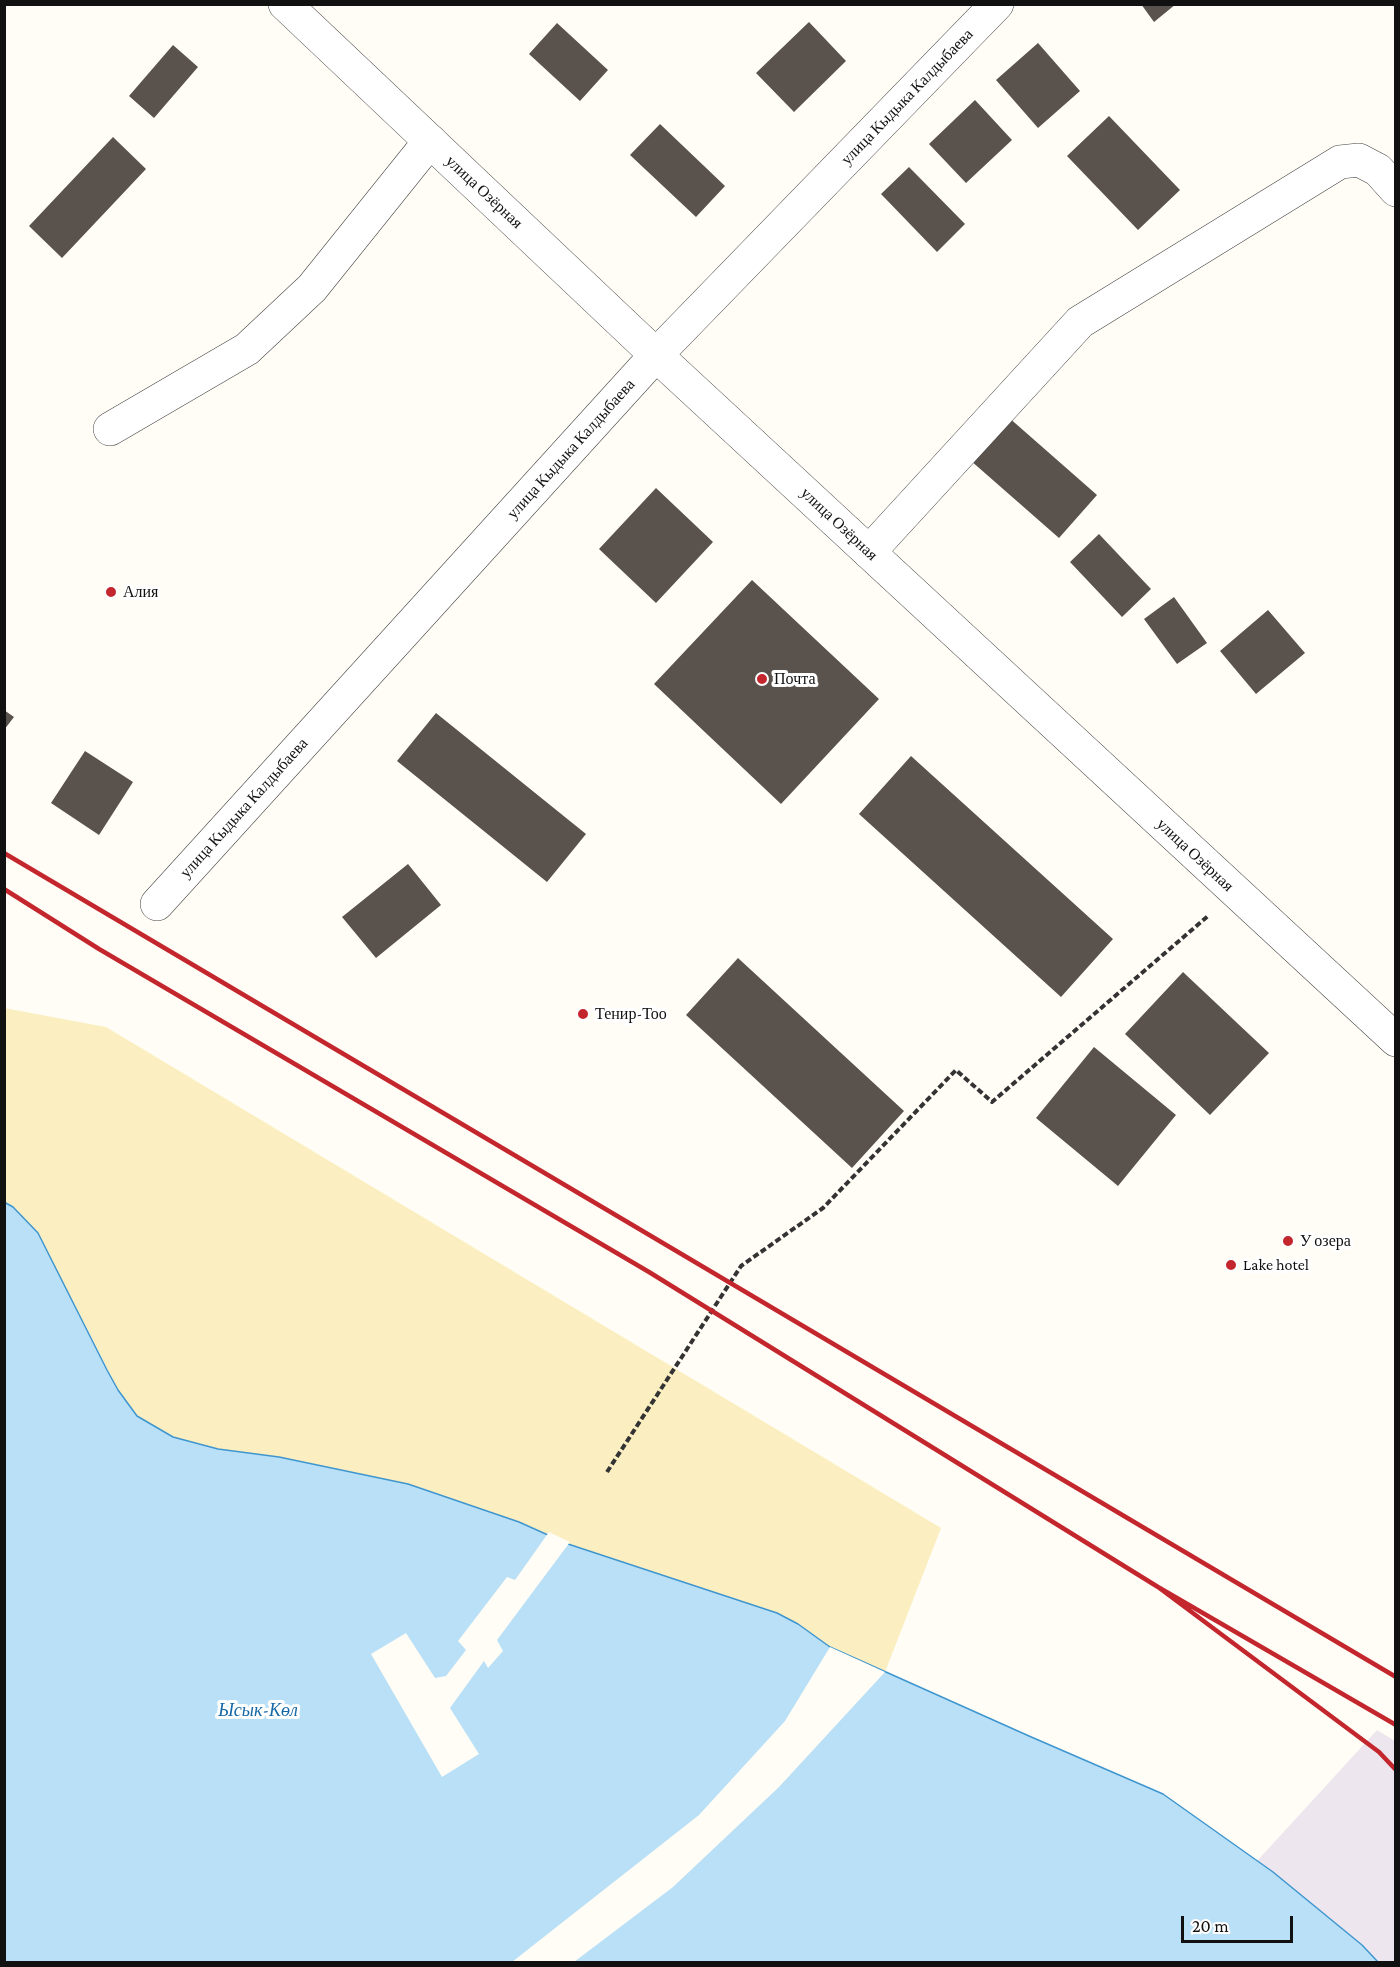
<!DOCTYPE html>
<meta charset="utf-8">
<style>
body{margin:0}
#map{position:relative;width:1400px;height:1967px;overflow:hidden;background:#fffdf5;font-family:"Crimson Pro",serif}
canvas{display:block}
.frame{position:absolute;inset:0;border:6px solid #111;pointer-events:none}
.scale{position:absolute;left:1181px;top:1916px;width:112px;height:27px;box-sizing:border-box;border:3px solid #111;border-top:0;padding-left:8px;font-size:18px;line-height:21px;white-space:nowrap;color:#111;-webkit-text-stroke:4px #fff;paint-order:stroke}
</style>
<div id="map">
<canvas width="1400" height="1967"></canvas>
<div class="frame"></div>
<div class="scale">20 m</div>
</div>
<script>
const g = document.querySelector('canvas').getContext('2d');
g.lineJoin = 'round';
function paint(path, color) {
  g.fillStyle = color;
  g.fill(path, 'evenodd');
}
function shape(rows) {
  const path = new Path2D();
  for (const r of rows) {
    path.moveTo(r[0], r[1]);
    for (let i = 2; i < r.length; i += 2) path.lineTo(r[i], r[i + 1]);
  }
  return path;
}
function stroke(path, color, width, dash) {
  g.strokeStyle = color;
  g.lineWidth = width;
  g.lineCap = dash ? 'butt' : 'round';
  g.setLineDash(dash || []);
  g.stroke(path);
}
function label(font, color, halo, rows, align = 'center') {
  g.font = font + ' "Crimson Pro",serif';
  g.lineWidth = 6;
  g.setLineDash([]);
  g.textBaseline = 'middle';
  g.strokeStyle = halo;
  g.fillStyle = color;
  for (const [text, x, y, turn = 0] of rows) {
    g.save();
    g.translate(x, y);
    g.rotate((+turn || 0) * Math.PI / 180);
    g.textAlign = isNaN(turn) ? turn : align;
    if (halo) g.strokeText(text, 0, 0);
    g.fillText(text, 0, 0);
    g.restore();
  }
}
paint(shape([
 [1377,1730,1395,1741,1395,1962,1378,1962,1362,1945,1257,1861]
]), '#eee6ef');
paint(shape([
 [4,1008,106,1027,941,1528,885,1672,830,1647,798,1624,777,1613,568,1544,519,1522,334,1468,279,1457,218,1449,173,1437,137,1416,118,1390,73,1301,13,1207,5,1202]
]), '#fbeec1');
const water = shape([
 [4,1202,13,1207,38,1233,107,1370,118,1390,137,1416,173,1437,218,1449,279,1457,408,1484,519,1522,568,1544,777,1613,798,1624,830,1647,1029,1736,1163,1794,1273,1872,1362,1945,1378,1962,5,1962,4,1202]
]);
paint(water, '#b9e0f7');
stroke(water, '#3f96cf', 1.5);
paint(shape([
 [549,1532,570,1542,497,1640,503,1651,488,1668,484,1661,450,1708,479,1754,442,1777,371,1654,406,1633,435,1678,446,1676,466,1650,458,1641,507,1577,515,1580],
 [830,1647,885,1672,779,1787,673,1887,574,1962,512,1962,699,1815,785,1721]
]), '#fffdf5');
paint(shape([
 [1141,4,1176,4,1154,22],
 [809,22,846,61,794,112,756,73],
 [557,23,608,70,580,101,529,54],
 [1038,43,1080,91,1038,128,996,80],
 [173,45,198,67,154,118,129,96],
 [975,100,1012,140,966,183,929,144],
 [1109,116,1180,190,1138,230,1067,156],
 [660,124,725,186,696,217,630,155],
 [113,137,146,169,62,258,29,226],
 [909,167,965,224,937,252,881,194],
 [1007,416,1097,495,1059,538,970,460],
 [656,488,713,542,656,603,599,549],
 [1099,534,1151,589,1122,617,1070,562],
 [752,580,879,699,781,804,654,684],
 [1174,597,1207,643,1177,664,1144,619],
 [1268,610,1305,653,1256,694,1220,651],
 [4,710,14,717,4,730],
 [436,713,586,834,547,882,397,761],
 [85,751,133,782,99,835,51,803],
 [911,756,1113,939,1061,997,859,814],
 [408,864,441,905,376,958,342,917],
 [738,958,904,1111,852,1168,686,1015],
 [1183,972,1269,1053,1210,1115,1125,1034],
 [1094,1047,1176,1115,1118,1186,1036,1118]
]), '#5a524d');
const minor = shape([
 [110,429,247,349,312,288,430,141],
 [869,552,1080,322,1340,162,1359,160,1378,170,1396,190]
]);
const tertiary = shape([
 [285,4,656,355,1396,1040],
 [157,904,656,355,997,4]
]);
stroke(minor, '#444', 34);
stroke(tertiary, '#444', 34);
stroke(shape([
 [607,1472,741,1266,823,1208,956,1070,992,1102,1208,916]
]), '#333', 4, [6, 3]);
stroke(minor, '#fff', 33);
stroke(tertiary, '#fff', 33);
stroke(shape([
 [4,853,1396,1677],
 [4,889,99,949,649,1272,1158,1587],
 [1396,1725,1158,1587,1379,1752,1396,1770]
]), '#c4262e', 4.5);
for (const [x, y, r, color] of [
 [111,592,6,"#c4262e"],
 [762,679,6,"#c4262e"],
 [583,1014,6,"#c4262e"],
 [1288,1241,6,"#c4262e"],
 [1231,1265,6,"#c4262e"]
]) {
  const dot = new Path2D();
  dot.arc(x, y, r, 0, 2 * Math.PI);
  g.fillStyle = color;
  g.fill(dot);
  stroke(dot, '#fff', 2);
}
label('16px', '#111', '#fff', [
 ["улица Кыдыка Калдыбаева",907,97,-46],
 ["улица Озёрная",484,192,43],
 ["улица Кыдыка Калдыбаева",571,449,-48],
 ["улица Озёрная",839,524,43],
 ["улица Кыдыка Калдыбаева",244,808,-48],
 ["улица Озёрная",1195,855,43]
]);
label('16px', '#111', '#fff', [
 ["Алия",123,592],
 ["Почта",774,679],
 ["Тенир-Тоо",595,1014],
 ["У озера",1300,1241],
 ["Lake hotel",1243,1265]
], 'left');
label('italic 18px', '#1768a6', '#fff', [
 ["Ысык-Көл",258,1710]
]);
</script>
